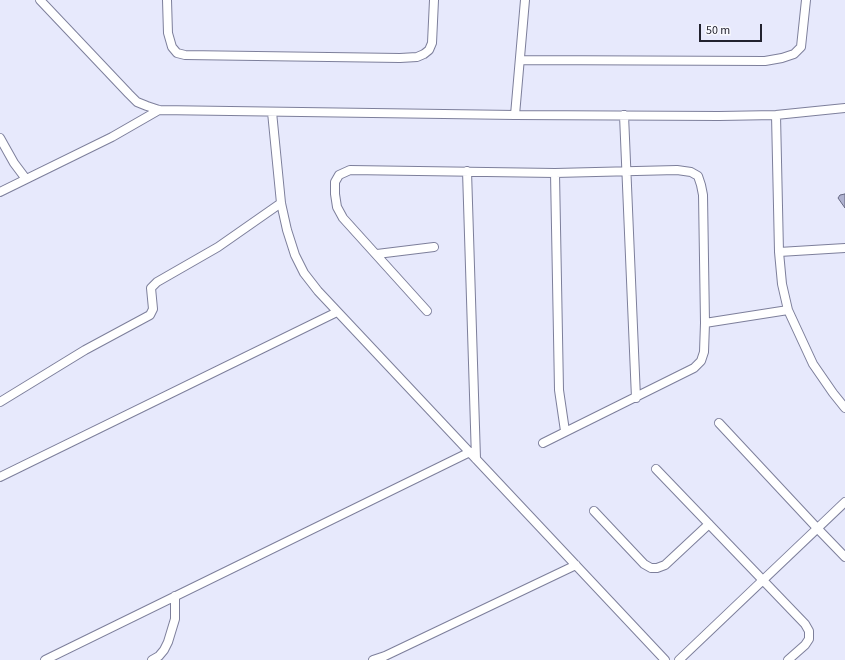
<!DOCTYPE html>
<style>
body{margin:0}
#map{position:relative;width:845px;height:660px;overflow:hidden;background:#e7e9fc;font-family:"Source Sans 3",sans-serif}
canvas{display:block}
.scale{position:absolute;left:699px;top:24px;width:63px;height:18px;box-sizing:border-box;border:2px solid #22222e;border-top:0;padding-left:5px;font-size:12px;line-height:14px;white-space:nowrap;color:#22222e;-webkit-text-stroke:3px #f7f8fe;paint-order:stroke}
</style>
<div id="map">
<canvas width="845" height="660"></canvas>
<div class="scale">50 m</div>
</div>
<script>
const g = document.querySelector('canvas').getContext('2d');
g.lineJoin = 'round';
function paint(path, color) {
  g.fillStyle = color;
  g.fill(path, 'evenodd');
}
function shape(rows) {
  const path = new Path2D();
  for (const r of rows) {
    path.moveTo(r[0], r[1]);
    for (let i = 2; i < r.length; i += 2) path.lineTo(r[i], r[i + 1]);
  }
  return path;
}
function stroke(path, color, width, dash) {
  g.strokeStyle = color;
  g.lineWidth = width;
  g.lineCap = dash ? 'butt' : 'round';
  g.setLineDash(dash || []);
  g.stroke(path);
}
const building = shape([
 [845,194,845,208,838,198,840,195,845,194]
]);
paint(building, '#afb2d0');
stroke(building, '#666883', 1);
const minor = shape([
 [40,0,129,94,137,102,147,106,159,110,515,115,719,116,776,115,845,108],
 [167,0,168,33,172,47,177,53,185,55,400,58,417,57,424,54,429,50,432,43,434,0],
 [520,60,765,61,782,58,794,54,801,47,806,0],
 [272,112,281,203,287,230,295,255,304,273,318,291,665,660],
 [515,115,525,0],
 [624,115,636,398],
 [776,115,779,252,782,284,788,310,813,364,833,393,845,408],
 [0,138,14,163,26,179],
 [467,171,476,459],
 [555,173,559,390,565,431],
 [0,192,112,137,159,110],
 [779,252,845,248],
 [377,254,434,247],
 [427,311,343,218,337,207,335,194,335,182,339,175,350,170,555,173,677,170,691,172,698,176,701,185,703,195,705,323,704,352,701,361,694,368,543,443],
 [705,323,788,310],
 [0,402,85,350,150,315,153,309,151,288,157,282,218,247,281,203],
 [719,423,817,528,845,557],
 [656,469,805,624,809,631,809,639,805,645,788,660],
 [0,477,337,312],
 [594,511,644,564,651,568,657,568,665,565,709,524],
 [45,660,470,452],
 [152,660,159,656,164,650,168,642,175,619,175,596],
 [373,660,385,656,576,565],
 [679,660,845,502]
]);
stroke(minor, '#7d7f9b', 10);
stroke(minor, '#fff', 8);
</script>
